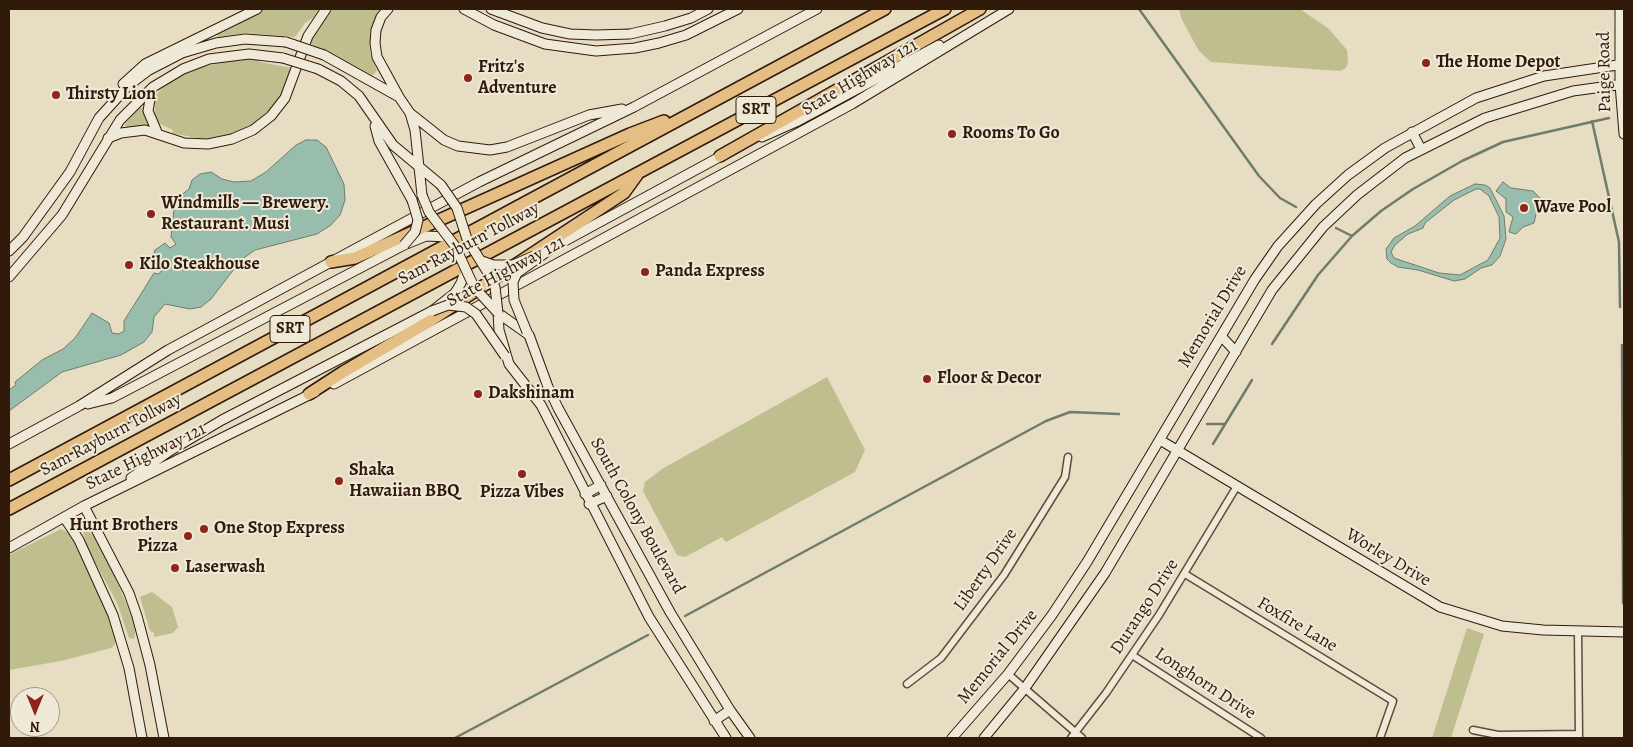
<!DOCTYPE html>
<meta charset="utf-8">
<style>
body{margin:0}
#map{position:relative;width:1633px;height:747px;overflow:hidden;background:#e7ddc3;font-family:Alegreya,serif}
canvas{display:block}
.frame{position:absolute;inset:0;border:10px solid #321a0b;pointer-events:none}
.north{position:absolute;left:10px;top:687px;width:50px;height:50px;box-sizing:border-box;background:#efe9d8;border:1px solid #a39686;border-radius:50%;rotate:180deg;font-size:14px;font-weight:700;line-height:20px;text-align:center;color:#321a0b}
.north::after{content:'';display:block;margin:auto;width:18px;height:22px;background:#8f2418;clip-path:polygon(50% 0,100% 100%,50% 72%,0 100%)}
</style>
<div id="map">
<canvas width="1633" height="747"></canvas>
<div class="frame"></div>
<div class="north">N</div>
</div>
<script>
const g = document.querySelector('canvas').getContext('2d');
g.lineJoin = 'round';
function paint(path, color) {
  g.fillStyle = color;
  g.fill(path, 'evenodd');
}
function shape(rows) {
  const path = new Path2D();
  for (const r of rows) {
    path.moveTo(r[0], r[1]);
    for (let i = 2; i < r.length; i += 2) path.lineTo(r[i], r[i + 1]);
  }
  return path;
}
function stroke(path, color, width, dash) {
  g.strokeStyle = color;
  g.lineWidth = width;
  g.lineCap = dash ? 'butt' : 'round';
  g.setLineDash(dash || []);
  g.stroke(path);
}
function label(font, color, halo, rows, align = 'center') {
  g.font = font + ' Alegreya,serif';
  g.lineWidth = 4;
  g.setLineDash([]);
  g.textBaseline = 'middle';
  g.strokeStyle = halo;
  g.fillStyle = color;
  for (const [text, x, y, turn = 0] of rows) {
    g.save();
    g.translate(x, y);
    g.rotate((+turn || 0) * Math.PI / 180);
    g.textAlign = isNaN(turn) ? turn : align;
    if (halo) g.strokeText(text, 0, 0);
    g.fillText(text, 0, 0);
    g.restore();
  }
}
paint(shape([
 [262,9,319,9,313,18,305,23,295,37,244,33,218,37,216,32],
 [333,9,381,9,370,33,370,53,377,71,372,76,311,44,315,33],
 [1179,9,1300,9,1329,29,1347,50,1348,63,1346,68,1340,71,1211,62,1199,51,1182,20],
 [260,59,260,62,292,68,289,81,275,105,253,124,232,134,202,139,172,133,173,130,160,124,155,119,155,97,161,89,177,77,201,67,235,60],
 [140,107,145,109,149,123,146,127,127,128,125,124],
 [827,377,865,450,855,472,726,542,722,537,685,557,677,555,643,491,645,482,662,469],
 [83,528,95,536,107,558,136,627,134,639,129,638,117,603,85,543],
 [61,529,69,533,93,577,109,615,116,639,115,644,111,648,61,661,9,670,9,555],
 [152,592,172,607,178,627,173,633,154,637,154,633,150,631,140,597],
 [1467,628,1484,634,1451,738,1432,738]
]), '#bebe8e');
const water = shape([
 [306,140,317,140,326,147,344,184,345,200,340,215,331,225,317,234,255,250,241,260,211,299,201,307,190,309,165,304,154,317,152,332,144,342,121,355,62,372,9,411,9,390,16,385,15,382,42,360,63,349,75,338,92,313,109,323,112,333,119,334,124,331,124,321,154,273,159,274,162,270,159,264,154,264,153,256,155,250,165,243,170,248,176,244,171,237,175,200,189,189,192,180,200,174,211,172,222,179,234,182,251,181,266,172,296,145,306,140],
 [1503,182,1511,188,1533,191,1542,200,1543,204,1536,214,1534,223,1523,227,1516,234,1509,232,1513,217,1506,212,1506,199,1496,191,1503,182],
 [1475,184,1485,185,1490,188,1504,216,1506,239,1500,256,1492,265,1481,268,1465,279,1454,281,1418,270,1398,267,1391,263,1387,259,1386,249,1394,238,1415,226,1450,196,1475,184],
 [1476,189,1480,189,1489,196,1499,217,1500,238,1488,260,1460,275,1439,273,1394,258,1391,252,1395,245,1408,234,1423,228,1425,223,1454,200,1476,189]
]);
paint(water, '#98bdad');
stroke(water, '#6f7c6c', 1);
stroke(shape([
 [1139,9,1259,176,1280,198,1296,207],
 [1592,121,1619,242,1620,307],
 [1336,228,1352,236],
 [1272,344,1318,275,1352,236,1381,211,1413,189,1462,161,1503,142,1609,118],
 [1622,345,1623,603],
 [1207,424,1225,424],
 [1213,444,1252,380],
 [685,616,1046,421,1070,412,1119,414],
 [455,738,648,635]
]), '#6f7c6c', 2.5);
const street = shape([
 [1185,574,1393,701,1380,738],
 [1578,631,1579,738],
 [1132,655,1261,738],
 [1008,674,1082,738],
 [907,684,941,658,1004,575,1065,477,1068,457],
 [1473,730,1498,735,1579,734],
 [1071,738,1106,693,1159,615,1237,486]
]);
const secondary = shape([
 [388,9,381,17,376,30,375,43,377,57,399,97],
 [464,9,494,25,545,44,596,51,635,48,659,43,686,35,738,9],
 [491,9,542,28,570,34,596,35,630,34,665,26,691,18,708,9],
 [1620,9,1620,84,1624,134],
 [324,55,399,97,410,113,415,130,422,195],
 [318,69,341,81,359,96,393,145,441,185],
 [123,84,145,64,257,9],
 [152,88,148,111,157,132],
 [410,113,444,140,458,146,490,150,507,147,589,115,622,109],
 [375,126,379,141,412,200],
 [1412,132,1421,149],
 [762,137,796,122,939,45],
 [108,138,121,133,145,130,184,143,208,144,232,139,253,130,271,116,285,98,308,36,326,9],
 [552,248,725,154],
 [9,251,23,237,70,172,99,118,128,86,149,70,182,53,216,43,245,39,286,42],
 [9,277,62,215,120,120,153,87,183,69,209,59,249,54,283,58],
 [498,313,529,335,548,387,558,408,670,612,730,710,750,738],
 [498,313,499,330,509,364,541,405,649,617,726,738],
 [1222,337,1236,352],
 [334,384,852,104,1009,9],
 [88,404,112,398,404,245,426,236,448,237],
 [1160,440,1440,607,1502,626,1543,630,1624,632],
 [9,444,79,406,168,350,479,182,634,107,817,9],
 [131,478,168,452,222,420,432,311,455,293,461,283,466,269],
 [585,494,601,485],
 [589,504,607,496],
 [84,506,129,593,137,616,150,665,164,738],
 [64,517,79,540,113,615,129,668,142,738],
 [9,548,84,506,315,392],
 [714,721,730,710],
 [952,738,1008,674,1052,615,1087,562,1255,279,1278,246,1316,204,1348,175,1385,148,1476,98,1544,76,1624,64],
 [984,738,1025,688,1105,573,1272,290,1323,227,1357,195,1405,158,1485,118,1573,91,1624,84]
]);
const highway = shape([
 [720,156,980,9],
 [331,262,355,258,630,134,664,121],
 [309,394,343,372,430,321,624,193,637,175],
 [9,480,885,9],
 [9,509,945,9]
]);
stroke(street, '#5f4b39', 9);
stroke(secondary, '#321a0b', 11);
stroke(highway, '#321a0b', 14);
stroke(street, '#efe9d8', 6);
stroke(secondary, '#efe9d8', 9);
stroke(highway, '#e4be82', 11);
const secondaryBridge = shape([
 [286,42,324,55],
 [283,58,318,69],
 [441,185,457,208,467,239,490,276,495,287,498,313],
 [422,195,429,212,455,246,474,287,498,313],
 [404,245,415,232,418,220,412,200],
 [482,261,493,265,513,265,534,256],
 [432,311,448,305,466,307,476,314,505,356],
 [527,332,514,300,513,282,517,273,552,248]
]);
stroke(secondaryBridge, '#321a0b', 11, []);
stroke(secondaryBridge, '#efe9d8', 9);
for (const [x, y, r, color] of [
 [1426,63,5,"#8f2418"],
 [468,78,5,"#8f2418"],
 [56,95,5,"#8f2418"],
 [952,134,5,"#8f2418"],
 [1524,208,5,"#8f2418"],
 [151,214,5,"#8f2418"],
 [129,265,5,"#8f2418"],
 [645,272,5,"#8f2418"],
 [927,379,5,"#8f2418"],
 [478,394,5,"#8f2418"],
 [522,474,5,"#8f2418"],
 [339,481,5,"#8f2418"],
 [204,529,5,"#8f2418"],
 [188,536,5,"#8f2418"],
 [175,568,5,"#8f2418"]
]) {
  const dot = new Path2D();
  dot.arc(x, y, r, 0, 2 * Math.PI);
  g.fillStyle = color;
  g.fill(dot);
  stroke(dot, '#efe9d8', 2);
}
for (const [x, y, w] of [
 [756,110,40],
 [290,329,40]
]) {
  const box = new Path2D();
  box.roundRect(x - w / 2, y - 13.5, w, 27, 4);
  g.fillStyle = '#efe9d8';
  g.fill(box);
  stroke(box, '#321a0b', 1);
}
label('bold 16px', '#321a0b', null, [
 ["SRT",756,110],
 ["SRT",290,329]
]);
label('bold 18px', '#321a0b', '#efe9d8', [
 ["The Home Depot",1436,63],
 ["Fritz's",478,68],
 ["Adventure",478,89],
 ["Thirsty Lion",66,95],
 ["Rooms To Go",962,134],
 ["Windmills — Brewery.",161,204],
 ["Restaurant. Musi",161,225],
 ["Wave Pool",1534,208],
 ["Kilo Steakhouse",139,265],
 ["Panda Express",655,272],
 ["Floor & Decor",937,379],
 ["Dakshinam",488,394],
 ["Shaka",349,471],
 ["Hawaiian BBQ",349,492],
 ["Pizza Vibes",522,493,"center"],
 ["Hunt Brothers",178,526,"right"],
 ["Pizza",178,547,"right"],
 ["One Stop Express",214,529],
 ["Laserwash",185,568]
], 'left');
label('18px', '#321a0b', '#efe9d8', [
 ["Paige Road",1605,72,-91],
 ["State Highway 121",860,78,-31],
 ["Sam Rayburn Tollway",469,244,-28],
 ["State Highway 121",506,272,-28],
 ["Memorial Drive",1213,317,-59],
 ["Sam Rayburn Tollway",111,435,-28],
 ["State Highway 121",146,457,-26],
 ["South Colony Boulevard",637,516,61],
 ["Worley Drive",1388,558,31],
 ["Liberty Drive",986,570,-55],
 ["Durango Drive",1145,607,-57],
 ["Foxfire Lane",1297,625,31],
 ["Memorial Drive",998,657,-51],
 ["Longhorn Drive",1205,684,33]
]);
</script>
